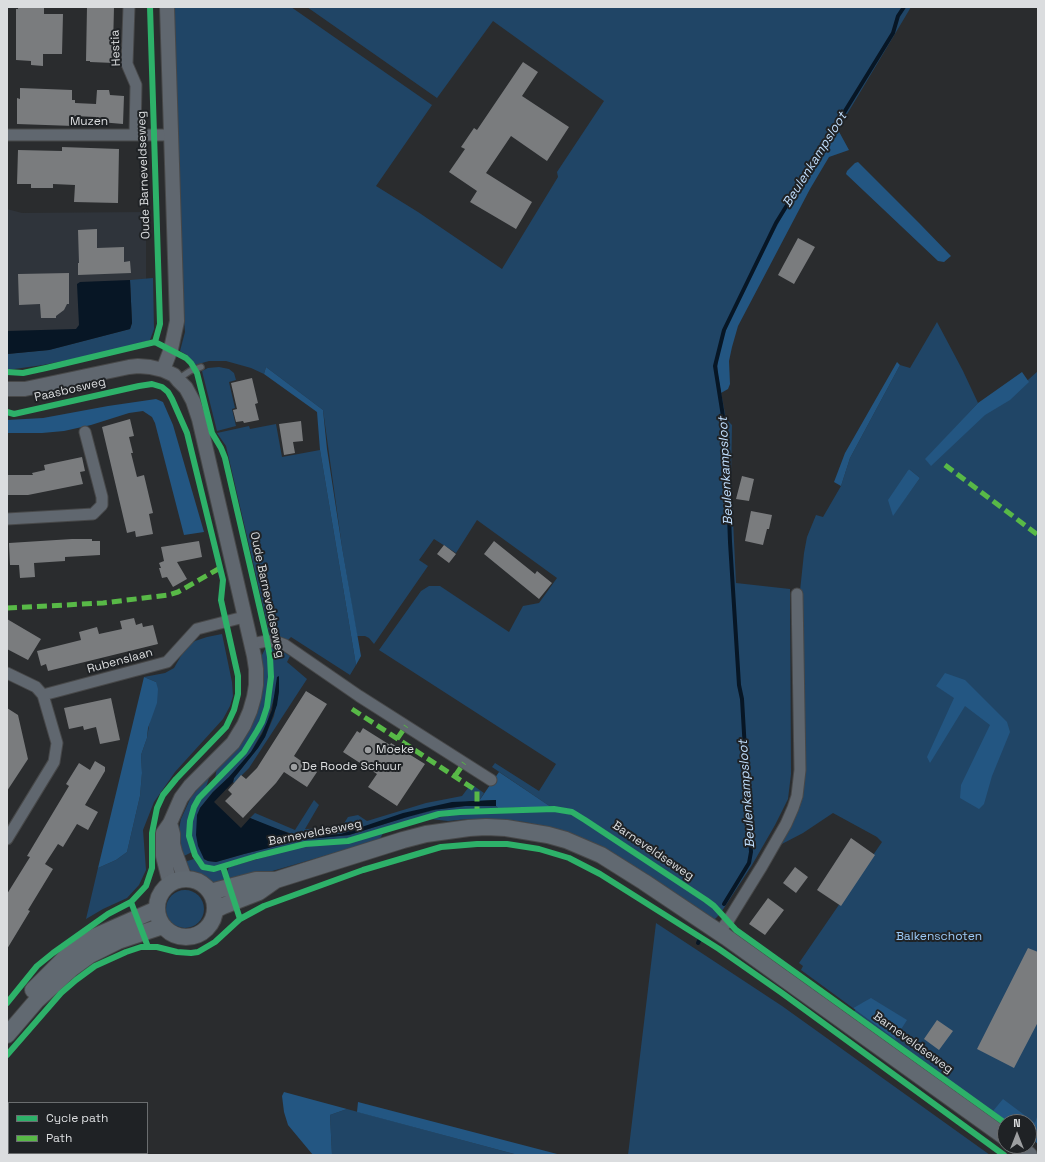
<!DOCTYPE html>
<style>
body{margin:0}
#map{position:relative;width:1045px;height:1162px;overflow:hidden;background:#2a2c2e;font-family:"Space Grotesk",sans-serif}
canvas{display:block}
.frame{position:absolute;inset:0;border:8px solid #dbdddf;pointer-events:none}
.legend{position:absolute;left:8px;top:1102px;width:140px;height:52px;box-sizing:border-box;background:#1f2225;border:1px solid #6a6d6f;margin:0;padding:5px 7px;list-style:none;font-size:12px;color:#dbdddf}
.legend li{display:flex;align-items:center;gap:8px;height:20px}
.legend b{width:20px;border:1px solid #6a6d6f}
.north{position:absolute;left:997px;top:1114px;width:40px;height:40px;box-sizing:border-box;background:#1f2225;border:1px solid #6a6d6f;border-radius:50%;rotate:0deg;font-size:11px;font-weight:700;line-height:16px;text-align:center;color:#dbdddf}
.north::after{content:'';display:block;margin:auto;width:14px;height:18px;background:#9d9fa1;clip-path:polygon(50% 0,100% 100%,50% 72%,0 100%)}
</style>
<div id="map">
<canvas width="1045" height="1162"></canvas>
<div class="frame"></div>
<ul class="legend">
<li><b style="height:5px;background:#2db169"></b>Cycle path</li>
<li><b style="height:5px;background:#58b947"></b>Path</li>
</ul>
<div class="north">N</div>
</div>
<script>
const g = document.querySelector('canvas').getContext('2d');
g.lineJoin = 'round';
function paint(path, color) {
  g.fillStyle = color;
  g.fill(path, 'evenodd');
}
function shape(rows) {
  const path = new Path2D();
  for (const r of rows) {
    if (r.length === 3) {
      path.moveTo(r[0] + r[2], r[1]);
      path.arc(r[0], r[1], r[2], 0, 2 * Math.PI);
      continue;
    }
    path.moveTo(r[0], r[1]);
    for (let i = 2; i < r.length; i += 2) path.lineTo(r[i], r[i + 1]);
  }
  return path;
}
function stroke(path, color, width, dash) {
  g.strokeStyle = color;
  g.lineWidth = width;
  g.lineCap = dash ? 'butt' : 'round';
  g.setLineDash(dash || []);
  g.stroke(path);
}
function label(font, color, halo, rows, align = 'center') {
  g.font = font + ' "Space Grotesk",sans-serif';
  g.lineWidth = 4;
  g.setLineDash([]);
  g.textBaseline = 'middle';
  g.strokeStyle = halo;
  g.fillStyle = color;
  for (const [text, x, y, turn = 0] of rows) {
    g.save();
    g.translate(x, y);
    g.rotate((+turn || 0) * Math.PI / 180);
    g.textAlign = isNaN(turn) ? turn : align;
    if (halo) g.strokeText(text, 0, 0);
    g.fillText(text, 0, 0);
    g.restore();
  }
}
paint(shape([
 [7,209,22,213,146,212,146,282,80,285,82,328,71,333,7,333]
]), '#2f343b');
paint(shape([
 [173,7,291,7,432,105,376,186,418,212,502,269,558,177,557,172,604,101,493,21,437,98,307,7,911,7,843,121,820,152,801,183,733,311,718,376,726,419,732,425,731,478,736,583,790,589,791,774,788,799,775,825,752,865,722,911,707,898,586,818,568,809,551,807,492,767,495,763,539,791,556,764,379,650,421,591,429,586,440,586,509,632,523,606,539,603,557,578,477,520,456,553,434,539,419,560,428,566,374,644,369,638,365,636,357,636,342,547,323,410,266,367,264,374,251,368,226,361,209,361,195,365,187,355,180,351,185,332,183,308],
 [153,278,154,329,150,340,112,351,43,365,7,370,7,354,49,350,130,329,132,323,130,280],
 [937,322,963,371,978,403,926,459,929,463,967,426,1020,387,1038,371,1038,1143,1029,1122,1008,1122,852,1013,863,1003,853,1008,801,970,803,966,799,963,882,842,877,837,833,813,803,833,778,846,795,813,800,591,804,553,807,537,816,515,823,517,841,486,850,458,900,365,910,368],
 [909,469,920,478,893,515],
 [219,367,229,369,234,373,236,380,229,382,235,408,232,409,236,426,217,431,202,371,208,368],
 [276,424,282,457,320,450,356,665,350,675,291,637,287,641,270,636,226,446,217,433,249,426,250,429],
 [222,634,232,682,233,696,230,706,223,719,175,772,154,802,143,830,146,870,139,885,127,898,103,909,86,919,98,868,116,860,127,852,140,796,142,773,141,755,147,738,156,682,144,677,165,673,174,668,186,647,195,641,207,637],
 [266,647,268,659,268,683,265,707,260,722,244,748,215,779,217,767,247,733,253,721,258,709,261,657],
 [271,647,276,647,290,656,287,662,307,679,249,768,234,783,233,782,234,778,258,748,265,737,274,716,279,691,275,694,267,723,251,752,229,777,213,792,200,808,204,859,208,861,216,862,244,854,292,842,307,839,349,835,404,818,433,810,465,806,496,806,498,808,460,810,439,812,348,839,304,842,256,854,214,867,204,865,197,854,191,836,191,830,193,814,201,799,246,753,264,723,271,694,273,677,273,664,270,648],
 [210,775,206,787,197,797,192,806,188,820,187,836,192,852,182,857,178,834,181,819,191,797],
 [471,784,484,793,479,801,470,801,341,834,299,836,268,826,250,818,255,813,295,830,314,800,319,805,305,829,341,828,348,817,358,815,367,821,426,803,462,796],
 [553,811,569,814,584,821,705,902,714,909,719,915,714,920,560,830,525,822,506,820,468,819,448,821,430,819,459,814],
 [384,832,379,840,231,883,227,872,229,867,286,851,305,846,347,843],
 [194,859,198,865,204,870,210,871,221,870,226,884,214,884,191,871,184,862],
 [185,909,19],
 [656,923,782,1006,990,1155,628,1155],
 [347,1109,518,1155,332,1155,330,1115]
]), '#204566');
paint(shape([
 [837,128,849,150,829,157,810,189,738,326,732,347,729,361,730,384,728,389,721,393,718,376,718,353,733,311,790,201,820,152],
 [858,162,920,224,951,256,944,262,938,261,846,174,847,171,855,163],
 [897,362,900,365,850,458,841,486,834,482,845,453],
 [266,367,323,410,327,449,342,547,361,656,356,665,320,450,317,412,264,374],
 [1022,372,1029,382,1010,400,985,415,931,466,925,459,978,403],
 [156,399,163,402,173,425,204,532,184,535,155,423,152,417,143,411,129,413,91,425,64,431,42,433,7,433,7,420,43,418,108,406],
 [909,469,920,478,893,516,888,500],
 [945,673,965,680,1007,722,1010,732,992,776,984,804,979,809,960,798,961,785,990,725,965,706,930,763,927,757,954,698,936,686],
 [144,677,156,682,158,689,157,703,148,728,147,738,141,755,142,773,140,796,127,852,116,860,98,868],
 [499,772,551,807,498,808,496,806,496,800,479,801],
 [871,998,907,1020,895,1039,853,1008],
 [284,1092,347,1109,330,1115,332,1155,313,1155,288,1125,284,1112,282,1096],
 [1003,1099,1035,1123,1038,1114,1038,1144,1029,1137,1029,1122,1008,1122,993,1111],
 [358,1102,561,1155,518,1155,357,1112]
]), '#235682');
paint(shape([
 [130,280,132,323,130,329,49,350,7,354,7,331,76,329,79,325,77,284,80,282],
 [279,676,279,691,277,705,265,737,258,748,234,778,233,782,214,802,241,828,250,818,293,835,299,836,329,835,341,834,403,813,452,802,496,800,496,806,465,806,433,810,404,818,349,835,301,840,244,854,216,862,208,861,204,859,198,846,196,835,197,815,200,808,213,792,229,777,251,752,262,734,272,710,277,677]
]), '#071625');
stroke(shape([
 [724,904,749,863,751,852,742,699,739,685,730,542,726,435,715,366,724,330,776,223,893,33,898,16,904,7],
 [698,943,699,941]
]), '#071625', 4);
paint(shape([
 [18,7,44,7,44,14,63,14,62,54,43,54,43,66,31,65,31,61,16,60,16,9,18,9],
 [87,7,114,7,113,47,116,49,116,61,114,61,114,63,90,62,90,61,86,61],
 [523,62,538,72,522,96,569,127,547,161,511,136,486,173,532,202,516,229,470,202,477,191,449,172,465,149,461,147,474,128,477,130],
 [20,88,72,90,72,100,75,100,75,103,96,104,97,90,109,90,110,95,124,96,123,124,100,122,100,121,96,121,96,117,75,116,74,126,17,124,17,98,20,99],
 [62,147,119,149,118,203,74,202,75,185,53,184,53,188,31,188,31,184,17,184,18,150,62,151],
 [97,229,97,248,124,247,124,262,130,261,131,273,78,275,78,263,79,263,78,230],
 [798,238,815,247,794,284,778,275],
 [69,273,69,304,67,304,64,310,56,316,56,318,41,318,40,304,19,305,18,274],
 [252,378,258,403,255,404,259,420,244,423,243,421,236,422,233,410,237,409,231,383],
 [130,419,134,436,129,437,133,453,131,453,137,477,144,475,153,513,149,514,153,534,136,537,135,531,127,533,102,427],
 [301,421,303,441,293,442,295,453,284,455,279,424],
 [82,457,85,471,80,472,83,484,28,495,7,495,7,475,33,475,32,473,45,470,44,465],
 [742,476,754,479,749,501,736,499],
 [751,511,772,515,769,529,767,529,763,545,745,541],
 [72,539,92,539,92,541,100,541,100,555,65,557,65,561,34,563,35,577,20,578,19,565,10,565,9,543],
 [199,541,202,557,177,562,187,579,173,587,167,577,162,578,159,568,161,568,159,563,164,561,161,547],
 [494,541,535,574,537,571,552,583,539,599,484,554],
 [444,545,456,554,449,563,437,554],
 [134,618,136,625,142,623,143,627,153,625,158,644,48,671,46,664,41,666,37,651,81,640,79,632,97,627,99,634,122,629,120,621],
 [7,619,41,639,28,660,7,649],
 [306,691,327,704,294,756,317,772,307,787,284,772,276,783,243,818,225,801,232,794,228,790,241,775,246,779,257,768],
 [111,698,120,740,100,744,96,727,84,730,83,726,69,729,64,708],
 [7,708,18,715,28,759,7,791],
 [363,728,390,745,391,743,425,764,397,806,368,787,377,774,343,752,357,731,360,733],
 [95,761,105,767,105,771,85,805,98,812,88,830,77,824,63,847,58,844,45,864,53,869,28,910,30,911,7,949,7,894,30,857,27,856,69,786,66,784,79,763,90,770],
 [851,838,875,855,841,906,817,890],
 [795,867,808,877,796,893,783,883],
 [768,898,784,910,765,935,749,924],
 [1028,948,1038,952,1038,1022,1014,1068,977,1049],
 [937,1020,953,1031,939,1050,924,1039]
]), '#7a7c7e');
const service = shape([
 [178,379,190,371,201,367]
]);
const minor = shape([
 [129,7,127,64,136,85,135,135],
 [7,135,171,135],
 [7,519,93,514,102,505,102,497,85,432],
 [251,644,267,641,277,642,285,645,359,696,491,780],
 [7,673,36,687,43,695,57,743,54,762,7,839],
 [43,695,167,662,197,629,244,617],
 [719,932,728,921,762,866,786,824,793,808,797,796,800,770,797,594]
]);
const tertiary = shape([
 [163,370,171,349,177,321,167,7],
 [7,389,25,389,129,367,138,366,150,367,163,370,174,375,178,380,186,388,193,401,199,419,254,656,256,669,256,685,254,697,250,711,244,725,233,743,190,786,181,798,170,823,163,833,163,856,170,884],
 [170,823,173,834,173,844,175,852,185,879]
]);
const secondary = shape([
 [186,908,29],
 [210,892,256,880,276,880],
 [215,910,223,906,259,892,276,880,403,840,426,834,469,828,486,827,506,828,548,835,566,840,601,855,644,882,726,937,1005,1137],
 [33,990,67,956,85,943,96,936,157,909],
 [7,1035,37,1000,71,969,90,955,118,941,163,926],
 [1017,1146,1029,1155]
]);
stroke(service, '#474849', 8);
stroke(minor, '#474849', 13);
stroke(tertiary, '#474849', 16);
stroke(secondary, '#474849', 18);
stroke(service, '#60676f', 5.5);
stroke(minor, '#60676f', 11);
stroke(tertiary, '#60676f', 14);
stroke(secondary, '#616971', 16);
stroke(shape([
 [945,465,1038,535],
 [7,608,103,603,168,595,178,592,220,568],
 [352,709,477,791,477,811],
 [397,739,406,726],
 [455,776,464,763]
]), '#58b947', 5, [10, 5]);
stroke(shape([
 [150,7,160,324,155,342],
 [7,372,23,373,46,368,155,342,186,358,191,363,197,373,212,433,221,448,225,458,266,635,270,657,271,677,267,707,262,722,257,731,244,752,199,798,194,807,190,821,189,836,195,855,203,867,214,869,257,856,305,844,348,841,439,814,460,812,554,809,572,812,585,820,706,900,714,906,736,930,1005,1123],
 [7,412,14,414,139,386,152,384,162,387,168,392,172,399,187,433,223,580,221,600,238,676,238,694,234,710,226,727,176,779,163,795,157,808,152,833,152,868,146,886,131,902,148,947,157,947,177,952,191,953,198,952,215,942,240,919,264,906,363,870,441,847,477,844,507,844,539,849,569,858,600,874,719,949,782,993,1004,1155],
 [223,867,240,919],
 [7,1003,37,966,53,953,108,914,131,902],
 [7,1055,61,993,76,980,95,966,126,952,141,947,148,947]
]), '#2db169', 6);
for (const [x, y, r, color] of [
 [368,750,4,"#9d9fa1"],
 [294,767,4,"#9d9fa1"]
]) {
  const dot = new Path2D();
  dot.arc(x, y, r, 0, 2 * Math.PI);
  g.fillStyle = color;
  g.fill(dot);
  stroke(dot, '#1f2225', 1.5);
}
label('12px', '#dbdddf', '#1f2225', [
 ["Hestia",116,48,-92],
 ["Muzen",89,122],
 ["Oude Barneveldseweg",144,175,-92],
 ["Paasbosweg",70,390,-13],
 ["Oude Barneveldseweg",267,595,78],
 ["Rubenslaan",120,661,-15],
 ["Barneveldseweg",315,833,-11],
 ["Barneveldseweg",653,851,34],
 ["Barneveldseweg",913,1043,36]
]);
label('12px', '#dbdddf', '#1f2225', [
 ["Moeke",376,750],
 ["De Roode Schuur",302,767]
], 'left');
label('12px', '#9cc9f6', '#1f2225', [
 ["Balkenschoten",939,937]
]);
label('italic 13px', '#bfddfc', '#1f2225', [
 ["Beulenkampsloot",815,160,-58],
 ["Beulenkampsloot",726,471,-93],
 ["Beulenkampsloot",747,794,-94]
]);
</script>
